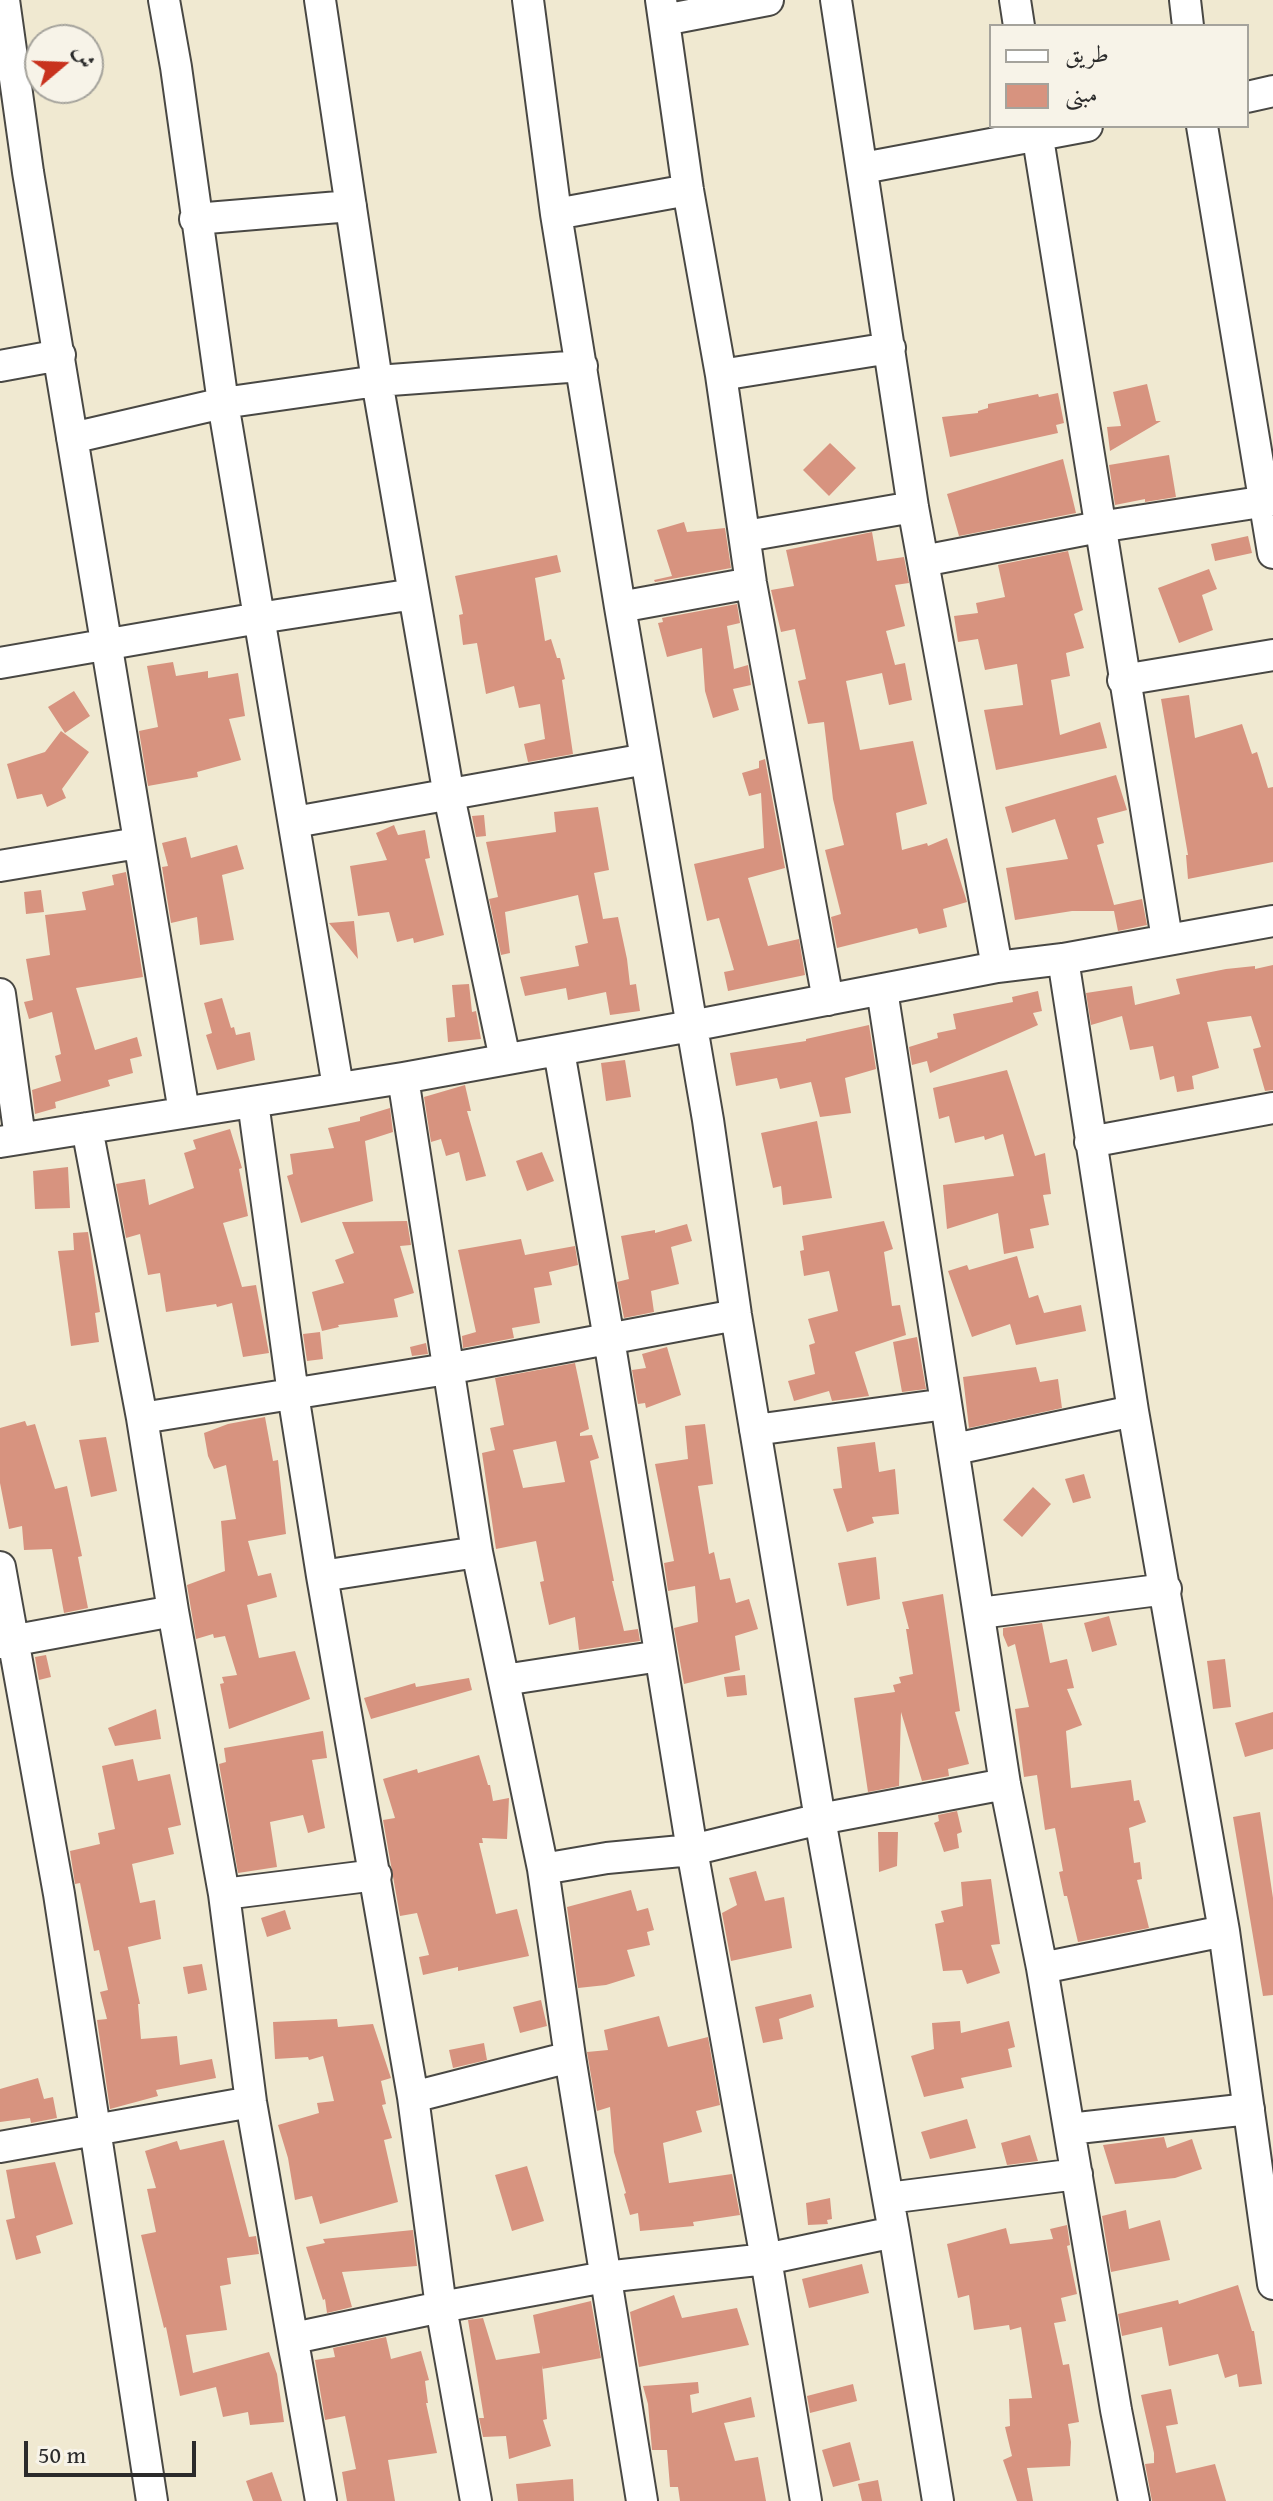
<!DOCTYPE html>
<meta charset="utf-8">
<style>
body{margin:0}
#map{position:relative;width:1273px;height:2501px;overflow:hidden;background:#f0e9d1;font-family:"Gentium Book Plus",Amiri,serif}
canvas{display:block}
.legend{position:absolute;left:989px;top:24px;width:260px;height:104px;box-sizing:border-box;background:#f7f3e8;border:2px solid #a5a39c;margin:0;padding:10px 14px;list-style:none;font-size:24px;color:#2b2b2b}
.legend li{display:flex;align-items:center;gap:16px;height:40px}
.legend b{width:40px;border:2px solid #a5a39c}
.north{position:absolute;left:24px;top:24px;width:80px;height:80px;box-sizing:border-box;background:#f7f3e8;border:2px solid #a5a39c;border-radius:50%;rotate:71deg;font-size:22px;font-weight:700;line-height:32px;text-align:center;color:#2b2b2b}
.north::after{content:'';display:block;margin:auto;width:28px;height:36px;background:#c8321e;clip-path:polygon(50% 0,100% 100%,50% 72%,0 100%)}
.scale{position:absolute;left:24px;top:2441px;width:172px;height:36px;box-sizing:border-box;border:4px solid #2b2b2b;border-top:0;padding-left:10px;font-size:24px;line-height:28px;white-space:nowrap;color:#2b2b2b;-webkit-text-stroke:6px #f7f3e8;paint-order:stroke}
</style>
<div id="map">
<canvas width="1273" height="2501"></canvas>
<ul class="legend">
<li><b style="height:10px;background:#fff"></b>طريق</li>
<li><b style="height:22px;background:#d7937f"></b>مبنى</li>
</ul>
<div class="north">ش</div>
<div class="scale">50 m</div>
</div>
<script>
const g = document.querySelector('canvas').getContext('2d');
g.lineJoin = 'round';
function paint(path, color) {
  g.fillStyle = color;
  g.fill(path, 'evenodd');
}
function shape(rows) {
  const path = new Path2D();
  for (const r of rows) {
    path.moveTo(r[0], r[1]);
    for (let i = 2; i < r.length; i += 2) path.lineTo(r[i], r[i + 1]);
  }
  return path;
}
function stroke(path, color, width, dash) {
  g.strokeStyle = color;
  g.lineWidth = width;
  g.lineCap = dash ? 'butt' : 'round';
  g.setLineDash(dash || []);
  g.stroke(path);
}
paint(shape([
 [1147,384,1156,421,1161,421,1110,451,1107,427,1121,426,1113,392],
 [1058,393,1064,423,1056,425,1058,433,950,457,942,417,978,413,978,411,988,408,988,404,1038,394,1039,397],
 [830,443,856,468,829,496,803,470],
 [1169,455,1176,497,1145,502,1145,499,1115,505,1109,465],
 [1063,459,1076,513,959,536,947,494],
 [684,522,687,532,725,528,731,568,655,582,654,580,672,576,657,530],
 [872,532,877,561,904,557,909,583,895,585,905,626,886,631,895,665,905,663,912,700,889,705,882,673,846,681,860,750,913,741,927,804,896,813,902,850,927,843,928,846,947,838,967,902,943,909,947,927,919,934,917,928,837,948,831,917,841,914,825,850,844,845,833,799,824,722,808,724,798,681,806,679,795,629,781,632,771,590,794,586,786,550],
 [1248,536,1252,553,1215,561,1211,544],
 [1068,551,1083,610,1074,614,1084,648,1066,653,1070,676,1051,680,1060,735,1100,722,1107,748,996,770,984,710,1023,705,1017,664,985,670,978,639,958,642,954,616,978,613,976,603,1005,597,998,565],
 [557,555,561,572,535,578,545,641,551,639,557,658,560,658,565,679,562,680,573,754,528,762,524,744,545,739,540,704,519,708,514,686,486,694,477,643,463,645,459,615,463,614,455,576],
 [1209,569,1217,589,1202,595,1213,630,1179,643,1158,588],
 [737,604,740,623,727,626,734,669,748,665,751,685,733,689,739,710,713,718,705,691,702,648,667,657,658,623,663,622,662,618],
 [173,662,176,676,208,671,208,678,238,673,245,716,229,719,241,760,197,772,198,777,148,786,139,731,158,727,147,666],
 [74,691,90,716,65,733,48,707],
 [1189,695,1195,738,1242,724,1252,754,1257,752,1268,788,1273,787,1273,862,1188,879,1186,855,1188,855,1161,699],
 [61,731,89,752,62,789,66,798,47,807,42,794,17,799,7,764,45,752],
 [765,759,785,868,748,878,768,946,799,939,805,975,728,991,724,972,734,970,719,918,707,921,694,864,764,848,761,793,749,796,742,773,759,768,759,761],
 [1116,775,1127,810,1097,818,1104,843,1097,845,1114,905,1142,899,1147,925,1118,931,1114,911,1072,911,1015,920,1006,868,1068,859,1055,819,1012,833,1005,807],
 [598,807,609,870,594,873,603,919,618,917,627,959,630,985,636,984,640,1011,610,1015,606,992,568,1000,566,988,525,996,520,977,579,966,575,946,588,943,578,895,505,912,510,953,501,955,489,899,498,897,486,842,556,832,554,812],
 [484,815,486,836,476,837,472,816],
 [394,825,398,835,425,830,430,858,425,859,444,935,414,943,413,938,397,942,389,912,358,916,350,866,387,860,376,833],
 [186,837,191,858,237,845,244,869,222,875,234,940,200,945,197,917,171,923,162,867,168,866,162,843],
 [126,872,143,977,76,988,95,1050,137,1037,142,1056,130,1059,133,1073,108,1080,110,1086,55,1102,56,1108,35,1114,32,1090,61,1081,55,1056,61,1054,52,1012,29,1019,24,1002,33,1000,26,959,50,955,45,915,86,910,82,892,114,885,112,875],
 [41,890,44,912,26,914,24,892],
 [354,921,358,959,329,923],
 [1273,965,1273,1090,1265,1091,1253,1049,1261,1047,1251,1016,1207,1022,1219,1068,1192,1076,1194,1089,1177,1092,1174,1076,1160,1080,1153,1046,1130,1050,1122,1016,1091,1025,1086,993,1132,986,1135,1005,1180,994,1176,979,1226,969,1255,966,1255,969],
 [469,984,472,1012,476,1011,481,1039,448,1042,446,1018,455,1017,452,985],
 [1038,991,1042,1011,1033,1013,1038,1025,930,1073,927,1061,912,1065,909,1047,938,1038,937,1033,956,1029,953,1014,1013,1002,1012,997],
 [222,998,231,1028,234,1027,236,1035,250,1032,255,1060,217,1070,206,1035,212,1033,204,1003],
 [869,1025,876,1069,845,1078,851,1113,820,1117,811,1082,780,1089,777,1078,736,1086,730,1053,806,1041,806,1039],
 [625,1060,631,1097,606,1101,601,1063],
 [1007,1070,1035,1156,1045,1153,1051,1194,1043,1195,1049,1225,1030,1229,1034,1248,1004,1254,998,1213,947,1229,943,1185,1014,1176,1003,1134,985,1140,984,1136,955,1143,949,1116,939,1119,933,1088],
 [465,1085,471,1111,467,1111,486,1176,466,1181,459,1152,446,1156,441,1139,431,1142,424,1097],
 [390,1108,393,1132,365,1141,373,1201,301,1223,287,1176,293,1174,290,1154,334,1148,328,1128,360,1121,360,1117],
 [817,1121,832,1198,783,1205,781,1186,773,1188,761,1133],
 [230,1129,242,1168,239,1169,248,1216,223,1223,242,1287,256,1285,269,1353,243,1357,232,1303,217,1307,216,1304,166,1312,160,1273,148,1275,140,1234,126,1238,116,1184,145,1179,149,1205,194,1188,184,1153,196,1149,193,1140],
 [542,1152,554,1181,527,1191,516,1161],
 [68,1167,70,1208,35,1209,33,1171],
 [407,1221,411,1245,400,1246,414,1293,394,1299,398,1317,338,1325,339,1327,322,1331,312,1292,344,1283,335,1260,354,1253,342,1222],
 [884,1221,893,1249,884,1252,892,1306,900,1305,906,1335,855,1352,869,1396,832,1401,829,1391,794,1401,788,1381,815,1374,809,1345,815,1343,808,1319,838,1311,829,1271,804,1276,800,1251,804,1250,802,1236],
 [687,1224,692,1241,671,1247,679,1284,651,1291,654,1312,624,1318,617,1282,629,1279,621,1236,655,1230,655,1233],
 [88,1232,100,1312,95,1313,99,1342,71,1346,58,1251,74,1250,73,1233],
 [521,1239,525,1255,575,1246,578,1265,549,1272,552,1285,534,1288,540,1323,512,1328,514,1338,463,1348,462,1336,476,1332,458,1250],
 [1017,1256,1029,1298,1038,1295,1044,1313,1081,1305,1086,1331,1016,1345,1010,1324,972,1337,948,1271,967,1265,969,1270],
 [320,1332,323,1359,307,1361,303,1334],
 [917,1337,926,1389,902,1392,893,1342],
 [426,1343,428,1354,412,1356,410,1347],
 [667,1347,681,1395,646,1408,645,1403,638,1404,632,1370,646,1368,642,1354],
 [575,1363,589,1429,580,1433,580,1436,592,1435,599,1458,590,1461,614,1581,612,1581,624,1631,638,1629,640,1641,579,1650,575,1617,549,1625,540,1582,544,1581,536,1541,496,1549,482,1453,495,1450,490,1428,504,1425,495,1378],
 [556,1441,565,1482,523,1488,513,1450],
 [1036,1367,1040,1382,1058,1379,1062,1408,969,1428,963,1377],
 [265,1417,273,1461,278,1460,286,1534,248,1541,258,1576,271,1573,277,1597,247,1605,259,1658,295,1651,310,1699,229,1729,220,1684,224,1683,222,1677,237,1675,225,1636,214,1638,213,1634,196,1639,187,1585,225,1571,221,1521,236,1519,226,1465,214,1469,208,1456,204,1433,228,1424],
 [25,1421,27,1426,35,1424,55,1489,67,1486,82,1556,78,1557,88,1608,64,1613,52,1549,24,1550,22,1526,9,1529,0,1483,0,1428],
 [705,1424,713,1484,698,1486,709,1554,714,1552,720,1580,730,1578,736,1603,749,1599,758,1629,735,1636,740,1670,684,1684,674,1628,698,1622,695,1586,668,1591,664,1563,674,1561,655,1464,688,1459,685,1426],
 [106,1437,117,1491,91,1497,79,1440],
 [875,1442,879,1472,895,1469,899,1514,872,1517,874,1523,847,1532,833,1489,842,1488,837,1447],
 [1084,1474,1091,1498,1073,1503,1065,1479],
 [1033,1487,1051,1504,1022,1537,1003,1520],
 [876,1557,880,1599,847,1606,838,1563],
 [943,1594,960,1711,955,1712,969,1764,948,1769,949,1776,922,1781,901,1712,899,1786,868,1792,854,1698,895,1692,893,1685,901,1683,899,1677,913,1674,906,1629,909,1629,902,1602],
 [1109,1616,1117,1645,1092,1652,1084,1623],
 [1042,1623,1050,1663,1067,1659,1074,1688,1067,1689,1082,1725,1066,1731,1071,1788,1131,1780,1134,1801,1139,1800,1146,1822,1129,1828,1134,1863,1140,1862,1142,1879,1137,1880,1149,1928,1078,1942,1067,1896,1064,1896,1059,1872,1063,1871,1055,1828,1045,1830,1037,1775,1024,1777,1015,1709,1029,1707,1015,1644,1008,1647,1003,1635,1003,1628],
 [46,1655,51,1677,39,1680,35,1657],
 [1225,1659,1231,1707,1213,1709,1207,1661],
 [745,1675,747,1695,727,1697,724,1677],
 [469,1678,472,1690,371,1719,364,1698,415,1683,416,1687],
 [156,1709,161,1739,115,1746,108,1728],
 [1273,1712,1273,1749,1245,1757,1235,1723],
 [323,1731,327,1758,312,1760,325,1828,308,1833,303,1815,270,1822,277,1867,238,1873,219,1764,226,1762,224,1748],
 [479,1755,488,1785,490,1785,493,1801,509,1798,507,1839,482,1838,483,1843,479,1843,496,1914,517,1909,529,1956,458,1971,458,1967,423,1975,419,1957,429,1955,417,1913,400,1916,383,1820,395,1818,383,1779,417,1769,418,1773],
 [133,1759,138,1781,170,1774,181,1825,168,1828,174,1854,132,1864,140,1903,155,1900,161,1939,128,1947,140,2004,138,2004,141,2039,177,2036,180,2065,212,2059,216,2078,156,2090,158,2096,110,2109,97,2020,107,2019,100,1992,108,1990,99,1950,94,1951,80,1883,75,1884,70,1851,100,1844,98,1833,115,1829,102,1766],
 [957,1811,962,1832,957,1834,959,1848,944,1852,934,1823,939,1821,938,1815],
 [1260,1812,1273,1898,1273,1995,1263,1996,1233,1817],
 [878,1832,898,1832,897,1866,879,1872],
 [756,1871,765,1901,784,1897,792,1948,731,1961,722,1913,737,1905,729,1878],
 [991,1879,1000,1944,991,1945,1000,1973,967,1984,962,1970,943,1971,935,1924,944,1922,941,1911,963,1906,961,1882],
 [631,1890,637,1911,648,1908,654,1930,647,1932,650,1945,627,1950,635,1976,606,1985,578,1988,567,1907],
 [285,1910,291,1929,267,1937,261,1918],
 [202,1964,207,1990,188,1994,183,1967],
 [811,1994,814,2007,779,2019,783,2039,763,2043,755,2007],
 [541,2000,547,2026,520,2033,513,2007],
 [659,2016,668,2047,708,2037,720,2105,696,2111,702,2132,663,2143,669,2183,732,2174,740,2215,693,2222,694,2226,640,2231,638,2213,630,2215,624,2194,626,2193,614,2152,610,2107,597,2111,587,2052,608,2050,604,2030],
 [337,2019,338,2027,373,2024,391,2078,381,2081,386,2104,382,2105,392,2138,384,2140,398,2202,320,2224,312,2196,295,2200,288,2158,278,2125,319,2113,317,2103,334,2101,323,2056,309,2060,308,2057,275,2059,273,2022],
 [960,2021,961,2033,1009,2021,1015,2047,1008,2049,1012,2067,961,2078,964,2088,924,2097,911,2056,934,2049,932,2023],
 [484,2043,487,2060,453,2068,449,2050],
 [38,2078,44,2099,53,2097,57,2118,31,2123,30,2118,0,2122,0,2089],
 [967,2119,976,2148,930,2159,921,2132],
 [1030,2135,1038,2161,1007,2165,1001,2143],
 [1164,2137,1167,2148,1192,2139,1202,2169,1175,2178,1115,2184,1103,2145],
 [224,2140,249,2237,256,2236,259,2254,227,2258,231,2284,220,2286,227,2330,186,2335,193,2373,269,2352,277,2374,284,2422,250,2425,248,2412,223,2417,216,2387,180,2396,166,2327,164,2328,141,2235,156,2232,147,2189,156,2188,145,2151,177,2141,180,2150],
 [55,2162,73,2224,36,2236,41,2253,16,2260,6,2220,15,2218,6,2170],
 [527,2166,544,2221,512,2231,495,2175],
 [830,2198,832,2219,827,2220,828,2224,808,2225,806,2203],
 [1126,2210,1129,2229,1160,2220,1170,2260,1111,2272,1102,2216],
 [1067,2225,1070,2245,1067,2246,1077,2294,1061,2298,1066,2321,1054,2323,1063,2365,1069,2364,1079,2422,1068,2424,1071,2442,1070,2466,1027,2468,1033,2501,1017,2501,1003,2460,1012,2456,1005,2427,1010,2426,1009,2399,1032,2398,1021,2327,1010,2330,1009,2325,974,2330,969,2295,958,2298,947,2244,1006,2228,1010,2244,1053,2239,1050,2229],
 [413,2230,417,2266,342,2272,352,2307,327,2313,325,2299,323,2300,306,2247,325,2243,323,2239],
 [862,2264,869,2293,809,2308,802,2279],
 [1238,2285,1252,2331,1254,2331,1262,2384,1239,2387,1237,2374,1225,2378,1218,2354,1169,2366,1162,2327,1122,2336,1118,2314,1178,2300,1179,2304],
 [674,2295,682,2318,737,2308,749,2345,639,2367,630,2312],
 [591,2301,601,2358,542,2369,542,2365,547,2419,543,2420,551,2446,509,2459,506,2436,483,2437,479,2418,484,2418,468,2320,483,2318,496,2360,540,2353,533,2315],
 [386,2337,391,2359,421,2351,429,2380,425,2381,428,2403,426,2403,437,2453,388,2460,395,2501,347,2501,342,2472,356,2469,345,2416,325,2420,315,2360,335,2357,333,2348],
 [698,2382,699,2393,690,2395,692,2413,751,2397,755,2417,724,2423,735,2461,758,2457,766,2501,680,2501,678,2487,670,2487,667,2450,652,2450,648,2404,643,2386],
 [853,2384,857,2401,810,2413,807,2396],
 [1171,2389,1178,2424,1166,2426,1176,2473,1215,2464,1226,2501,1152,2501,1145,2464,1154,2463,1154,2453,1141,2395],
 [850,2442,860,2480,833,2487,822,2450],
 [272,2472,282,2501,253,2501,246,2481],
 [573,2479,574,2501,518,2501,516,2484],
 [878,2480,882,2501,862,2501,858,2484]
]), '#d7937f');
const minor = shape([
 [4,0,28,172,184,1112],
 [164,0,176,67,223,403,338,1087],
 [320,0,377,381,449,796,505,1059],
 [528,0,556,214,620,607,708,1120,736,1315,820,1819,894,2232,938,2501],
 [661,0,688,190,721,375,751,583,828,1000],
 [836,0,913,507,997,967],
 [1015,0,1019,26],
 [1185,0,1188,26],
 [664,20,768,0],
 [1247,97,1273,91],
 [1036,126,1167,939],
 [1202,126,1273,553],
 [863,168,1087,126],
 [556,214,688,190],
 [195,219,351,206],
 [0,366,60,355],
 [721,375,890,348],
 [72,438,223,403,377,381,582,366],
 [746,536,913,507],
 [923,561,1099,527,1273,500],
 [620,607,751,583],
 [0,663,259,618,414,594],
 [1123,680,1273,655],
 [295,822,646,759],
 [0,866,138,843],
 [1063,959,1133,1411,1224,1931,1273,2284],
 [882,990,1005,1784,1042,1968,1116,2410,1134,2501],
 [0,994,20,1138],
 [559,1051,609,1339,692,1850,766,2259,806,2501],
 [403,1078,477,1552,543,1869,570,2057,642,2501],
 [253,1102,293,1394,322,1576,413,2097,441,2307,476,2501],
 [87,1128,142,1418,173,1611,224,1894,251,2102,321,2501],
 [0,1142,403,1078,691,1026,997,967,1063,959,1273,921],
 [1090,1142,1273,1108],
 [142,1418,447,1369,736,1315],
 [755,1430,946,1404],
 [955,1449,1133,1411],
 [0,1567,59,1894,152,2501],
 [322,1576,477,1552],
 [980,1613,1166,1589],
 [0,1643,173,1611],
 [504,1680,660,1656],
 [543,1869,607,1858,692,1850,820,1819,1005,1784],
 [224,1894,376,1875],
 [1042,1968,1224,1931],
 [413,2097,570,2057],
 [1069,2129,1249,2109],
 [0,2147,251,2102],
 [888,2198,1077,2174],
 [294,2338,441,2307,605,2277,766,2259,894,2232]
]);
stroke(minor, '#494844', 34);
stroke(minor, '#fff', 30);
</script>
